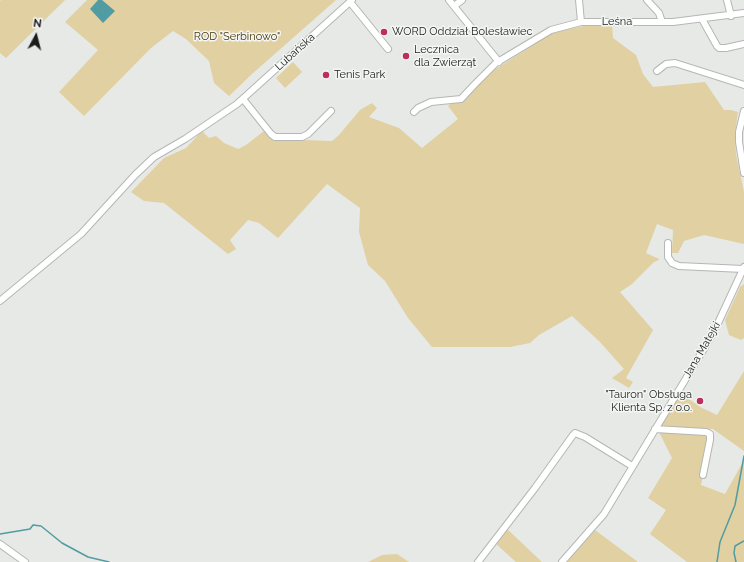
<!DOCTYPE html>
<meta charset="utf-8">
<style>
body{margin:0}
#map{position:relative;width:744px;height:562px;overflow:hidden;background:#e6e9e6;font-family:Raleway,sans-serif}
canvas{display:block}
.north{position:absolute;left:16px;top:16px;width:40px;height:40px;-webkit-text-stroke:3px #f4f6f4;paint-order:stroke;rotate:7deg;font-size:11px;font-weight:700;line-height:16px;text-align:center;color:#1b1c1b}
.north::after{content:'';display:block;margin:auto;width:14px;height:18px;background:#1b1c1b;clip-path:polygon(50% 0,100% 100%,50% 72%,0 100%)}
</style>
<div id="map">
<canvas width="744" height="562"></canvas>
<div class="north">N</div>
</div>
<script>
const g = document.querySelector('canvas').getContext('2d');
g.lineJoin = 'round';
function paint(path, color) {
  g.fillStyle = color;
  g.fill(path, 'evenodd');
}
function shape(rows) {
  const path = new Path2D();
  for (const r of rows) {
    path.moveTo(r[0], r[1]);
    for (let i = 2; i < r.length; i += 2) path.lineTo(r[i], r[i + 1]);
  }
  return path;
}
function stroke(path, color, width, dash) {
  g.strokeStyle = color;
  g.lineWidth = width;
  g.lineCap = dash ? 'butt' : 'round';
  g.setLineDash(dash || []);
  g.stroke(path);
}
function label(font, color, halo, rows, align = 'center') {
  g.font = font + ' Raleway,sans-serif';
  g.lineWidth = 3;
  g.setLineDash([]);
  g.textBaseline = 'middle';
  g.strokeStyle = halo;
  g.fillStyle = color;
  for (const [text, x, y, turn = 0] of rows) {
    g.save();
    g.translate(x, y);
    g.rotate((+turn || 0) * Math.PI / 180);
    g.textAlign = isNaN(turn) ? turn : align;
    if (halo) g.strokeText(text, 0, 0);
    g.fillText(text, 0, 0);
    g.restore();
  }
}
paint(shape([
 [1,0,65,0,6,58,0,53,0,1],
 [87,0,336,0,252,74,229,96,214,83,209,61,186,39,173,31,151,48,84,116,59,92,98,50,65,22],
 [612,25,613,38,636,55,643,74,653,87,705,82,724,110,731,110,738,112,735,134,736,154,744,192,744,244,704,235,684,241,678,253,672,253,673,230,657,224,646,253,659,259,659,260,654,262,632,284,620,292,653,330,626,378,633,382,629,388,612,378,624,369,600,342,572,316,539,335,530,343,510,347,432,347,408,318,385,281,368,265,359,232,360,208,327,184,278,238,259,223,248,220,230,240,236,249,228,254,164,203,144,201,131,192,164,158,186,148,202,131,209,138,216,136,224,143,238,149,246,145,264,131,272,139,332,141,339,135,360,110,372,103,377,108,369,117,399,128,422,148,458,119,448,106,491,72,554,32,584,26],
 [293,62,302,72,285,88,276,78],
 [744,284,744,338,741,340,729,335,725,320,740,287],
 [744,371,744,451,713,429,658,428,680,393,702,408,717,415],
 [658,430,712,432,701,485,725,494,744,460,744,562,687,562,650,534,666,510,648,498,672,458],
 [507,529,542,562,516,562,495,543],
 [595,530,638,562,566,562],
 [397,554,409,562,368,562,382,555]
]), '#e1d0a1');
paint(shape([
 [98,0,102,0,115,11,103,23,90,9]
]), '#509ca2');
stroke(shape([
 [0,534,30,529,33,525,41,526,62,543,88,557,109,562],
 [717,562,720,542,735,505,744,456],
 [736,562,734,553,735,546,744,541]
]), '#509ca2', 1.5);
const minor = shape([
 [449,0,499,62],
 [579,0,581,22],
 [647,0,659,13,662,22],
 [727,0,731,16],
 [350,2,388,49],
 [454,6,462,0],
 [702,19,717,46,719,48,726,48,744,44],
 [657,71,666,64,675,63,744,85],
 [243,99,271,134,275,137,302,137,308,134,331,111],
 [744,111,739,132,739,142,744,173],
 [414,112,418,108,431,102,461,99,475,84,496,63,551,30,581,22,673,22,744,13],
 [668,243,668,257,672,263,679,266,743,269],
 [0,301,81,234,135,175,154,157,185,139,237,104,352,0],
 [655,429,706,432,710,434,710,440,703,475],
 [0,544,25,562],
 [478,562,535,488,573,435,575,433,585,437,632,466],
 [562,562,604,514,705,347,719,321,744,267]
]);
stroke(minor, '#b4b7b4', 8);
stroke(minor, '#fff', 6);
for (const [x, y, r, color] of [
 [384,32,4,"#bc2e5f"],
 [406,56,4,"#bc2e5f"],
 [326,75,4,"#bc2e5f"],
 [700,401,4,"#bc2e5f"]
]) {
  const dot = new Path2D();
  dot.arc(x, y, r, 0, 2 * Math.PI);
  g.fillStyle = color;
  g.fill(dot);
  stroke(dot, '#f4f6f4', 1.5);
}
label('11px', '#1b1c1b', '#f4f6f4', [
 ["Leśna",617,22],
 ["Lubańska",295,52,-42],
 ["Jana Matejki",702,350,-60]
]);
label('11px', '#1b1c1b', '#f4f6f4', [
 ["WORD Oddział Bolesławiec",392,32],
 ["Lecznica",414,50],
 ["dla Zwierząt",414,63],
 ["Tenis Park",334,75],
 ["\"Tauron\" Obsługa",692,395,"right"],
 ["Klienta Sp. z o.o.",692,408,"right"]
], 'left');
label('11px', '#453608', '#f4f6f4', [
 ["ROD \"Serbinowo\"",237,37]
]);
</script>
